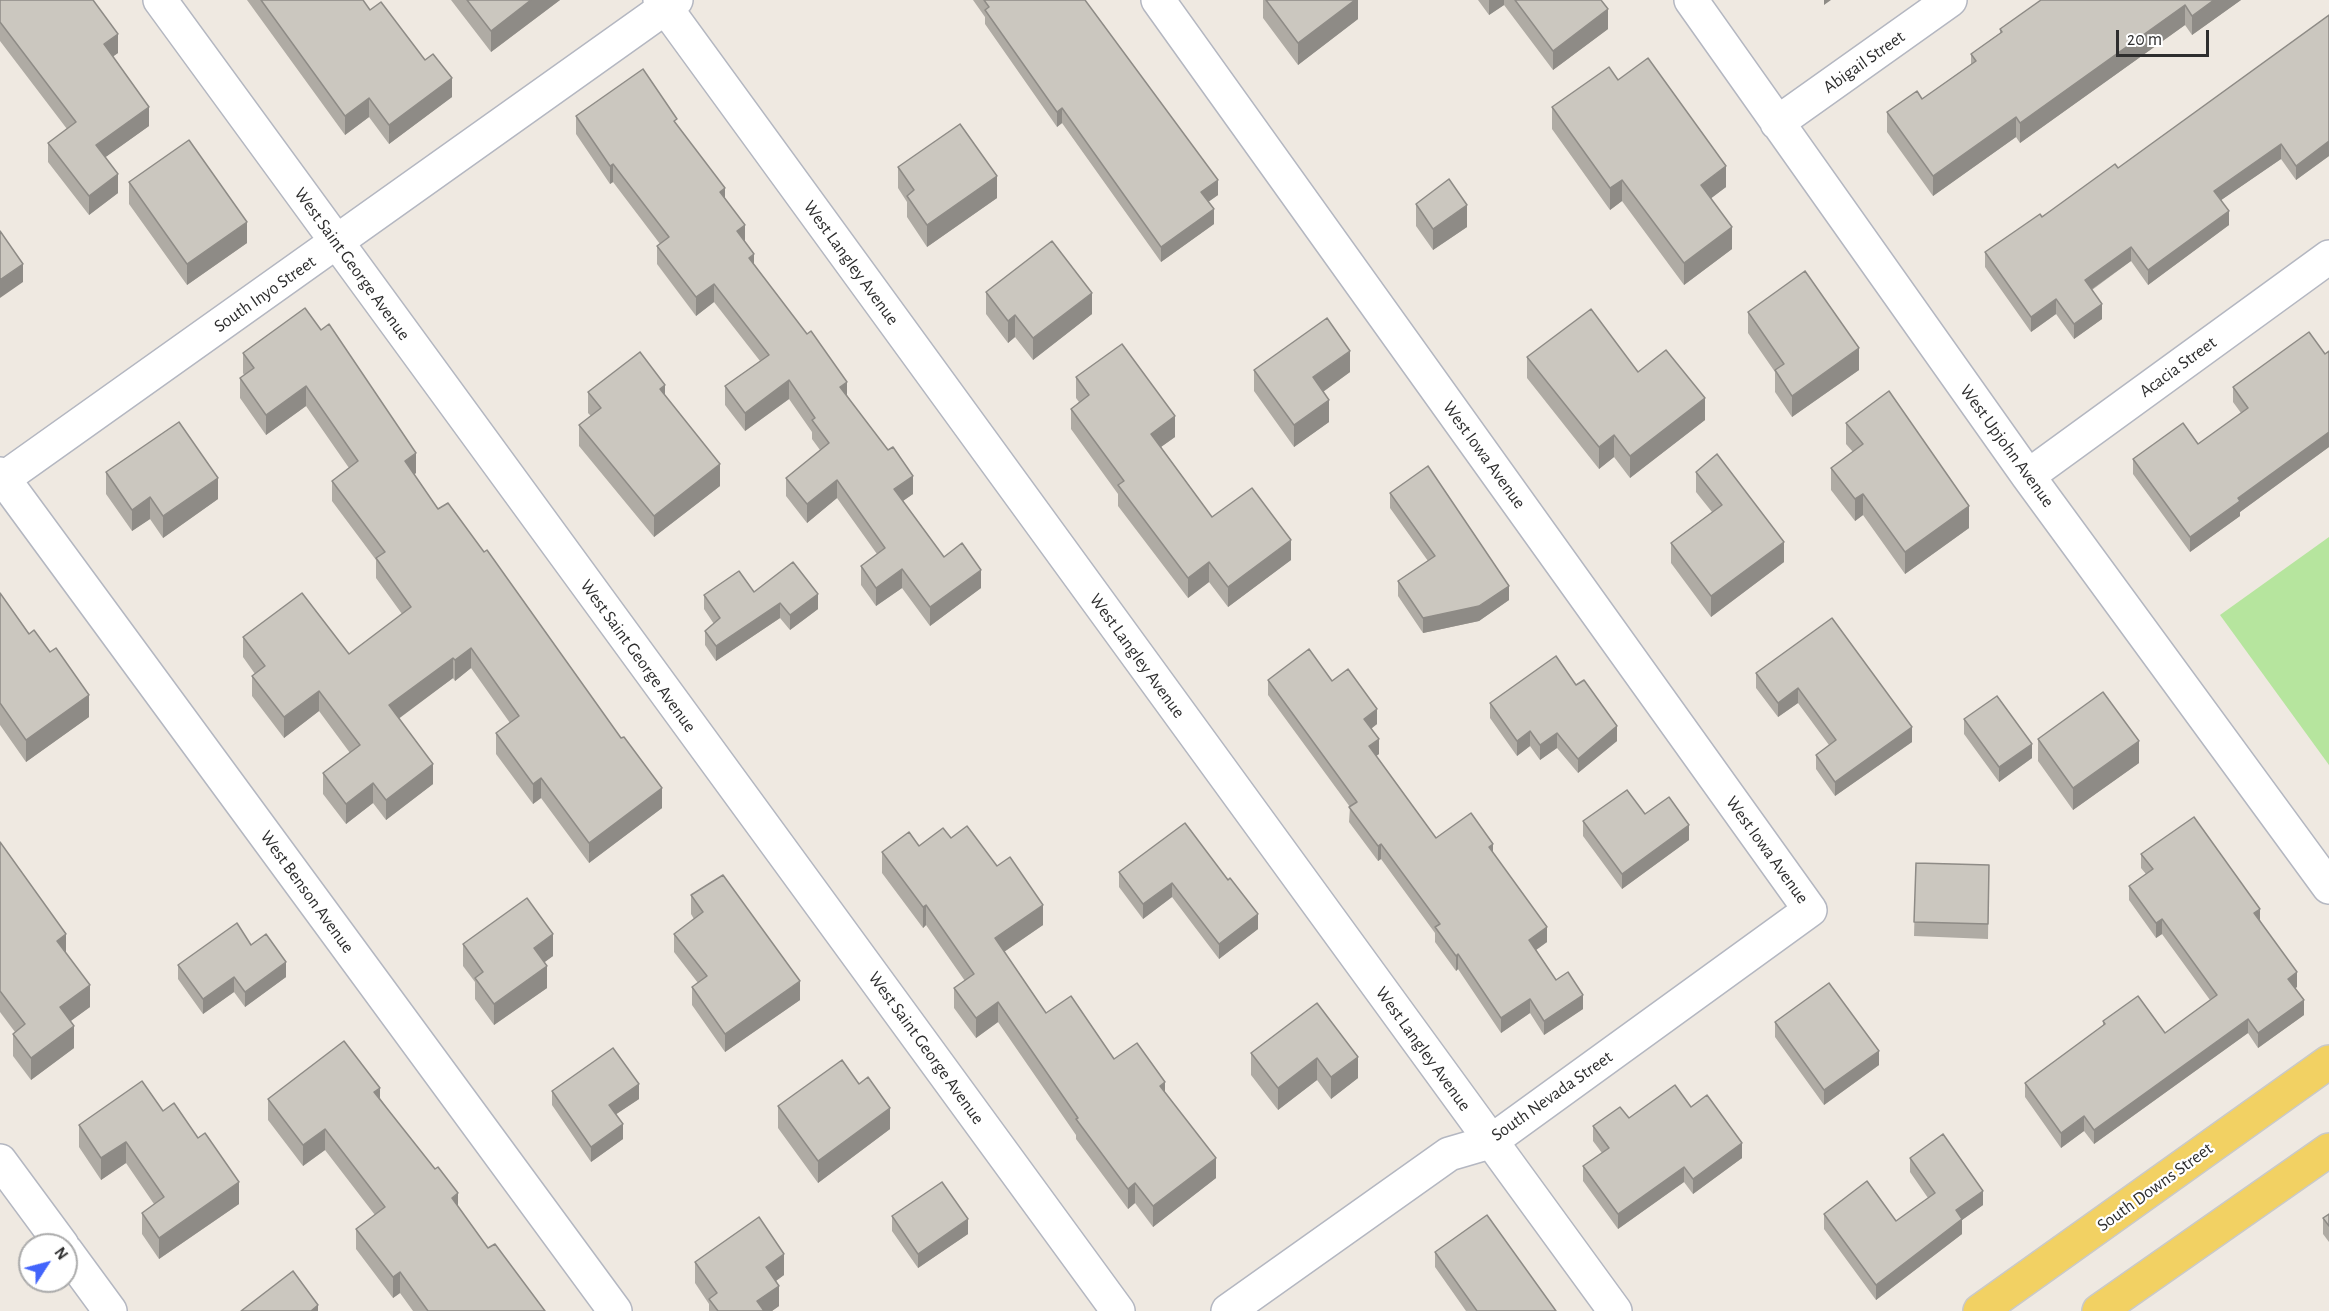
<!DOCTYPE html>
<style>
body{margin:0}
#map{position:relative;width:2329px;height:1311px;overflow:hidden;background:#efe9e1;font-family:"Alegreya Sans",sans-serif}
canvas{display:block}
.north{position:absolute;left:18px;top:1233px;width:60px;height:60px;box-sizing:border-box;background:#fff;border:2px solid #ababab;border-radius:50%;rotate:54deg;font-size:16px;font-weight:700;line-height:24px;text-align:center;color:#2e2e2e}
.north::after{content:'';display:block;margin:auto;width:21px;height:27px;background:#4264fb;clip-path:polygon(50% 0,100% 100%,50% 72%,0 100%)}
.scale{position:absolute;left:2116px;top:30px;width:93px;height:27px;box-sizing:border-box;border:3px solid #2e2e2e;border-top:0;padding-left:8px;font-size:18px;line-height:21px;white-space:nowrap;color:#2e2e2e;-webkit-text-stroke:4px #fff;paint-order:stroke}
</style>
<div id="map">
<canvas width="2329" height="1311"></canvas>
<div class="north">N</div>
<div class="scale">20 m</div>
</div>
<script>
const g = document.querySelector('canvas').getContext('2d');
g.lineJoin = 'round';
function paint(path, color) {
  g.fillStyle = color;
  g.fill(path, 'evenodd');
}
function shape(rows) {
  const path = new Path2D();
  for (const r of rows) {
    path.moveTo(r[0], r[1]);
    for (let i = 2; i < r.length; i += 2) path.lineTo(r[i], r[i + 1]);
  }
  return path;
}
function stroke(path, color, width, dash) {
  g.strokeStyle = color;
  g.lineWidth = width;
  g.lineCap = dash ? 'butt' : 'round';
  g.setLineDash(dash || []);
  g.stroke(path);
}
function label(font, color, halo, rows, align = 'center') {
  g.font = font + ' "Alegreya Sans",sans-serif';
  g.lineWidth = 4.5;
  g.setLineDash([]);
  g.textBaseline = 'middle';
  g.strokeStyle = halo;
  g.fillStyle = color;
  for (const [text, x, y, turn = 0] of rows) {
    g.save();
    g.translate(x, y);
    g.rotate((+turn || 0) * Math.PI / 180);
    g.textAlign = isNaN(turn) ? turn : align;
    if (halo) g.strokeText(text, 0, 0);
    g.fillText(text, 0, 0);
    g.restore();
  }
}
paint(shape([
 [2329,537,2329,765,2220,615]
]), '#b6e59e');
const minor = shape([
 [160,0,1118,1311],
 [660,0,1615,1311],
 [1158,0,1810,910,1490,1142,1449,1154,1228,1311],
 [1691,0,2028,476,2329,887],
 [1777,123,1950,0],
 [0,474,615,1311],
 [2028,476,2329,257],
 [0,481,676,0],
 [0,1161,62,1245],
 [66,1251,110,1311]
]);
const major = shape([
 [1980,1311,2329,1062],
 [2099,1311,2329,1150]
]);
stroke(minor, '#b4b7c1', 36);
stroke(major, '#c9c9c9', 36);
stroke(minor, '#fff', 33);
stroke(major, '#f2d163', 33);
paint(shape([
 [0,0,118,53,113,56,149,126,105,157,118,193,89,215,48,162,48,143,67,129,0,41],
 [247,0,363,0,370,10,452,97,389,144,369,117,345,135],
 [451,0,560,0,491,52],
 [973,0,1085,0,1218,195,1208,202,1214,224,1161,262,1062,123,1057,127,985,24,985,17],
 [1263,0,1358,0,1358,19,1298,65,1263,18],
 [1478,0,1601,0,1608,29,1553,70,1504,5,1489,15],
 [2041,0,2241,0,2192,35,2185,25,2020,143,2016,137,1933,196,1887,132,1887,112,1922,99,1971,64,1971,54,2000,33,2000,29],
 [2329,15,2329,156,2296,180,2281,159,2221,200,2229,225,2148,285,2131,261,2092,290,2102,319,2074,339,2056,314,2031,332,1985,267,1985,252,2118,168],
 [1618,80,1726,187,1711,198,1732,249,1684,285,1622,201,1610,210,1552,129,1552,107],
 [576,116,677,125,725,198,745,242,754,264,847,395,913,494,903,501,944,557,981,588,930,626,902,588,876,606,861,585,861,566,877,554,837,498,807,523,786,496,786,478,820,450,812,439,812,432,789,399,745,431,725,405,725,386,760,361,714,302,696,316,657,264,657,246,660,244,613,182,610,184,576,134],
 [898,167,997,198,927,247,907,217,907,202,898,188],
 [129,182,247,243,187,285,129,204],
 [1416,204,1467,227,1433,250,1416,226],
 [986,292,1092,314,1033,360,1015,337,1008,343,986,314],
 [305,308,416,473,414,474,438,509,662,808,589,863,541,798,533,804,496,754,496,733,510,723,471,668,455,681,453,678,398,718,433,784,386,820,373,803,346,824,323,794,323,773,350,753,319,711,284,738,252,696,252,676,255,674,243,657,243,637,349,654,402,614,376,578,376,560,332,501,332,481,349,468,306,406,266,435,240,398,240,378,244,375,243,373,243,353],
 [1748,312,1859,370,1792,417,1775,392,1775,372,1748,333],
 [2329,351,2329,447,2240,512,2240,516,2190,552,2133,474,2133,459,2198,444,2241,413,2233,402,2233,387,2325,354],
 [1527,357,1705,420,1630,478,1614,457,1599,469,1527,378],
 [1254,370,1350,372,1323,392,1329,422,1294,447,1254,391],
 [1076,377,1175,437,1161,447,1212,517,1291,560,1228,607,1209,582,1188,598,1118,506,1118,494,1071,429,1071,409,1079,402,1076,398],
 [588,392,665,396,720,486,654,537,579,446,579,425,591,416,588,413],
 [1846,423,1969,528,1905,574,1863,515,1855,521,1831,490,1831,468,1853,452,1846,444],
 [106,472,218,499,163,538,150,519,132,531,106,494],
 [1696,472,1784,562,1711,617,1671,563,1671,543,1712,512,1696,492],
 [1390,493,1509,600,1479,621,1423,633,1398,596,1398,581,1428,561,1390,508],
 [754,592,818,609,790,630,780,618,716,661,705,645,705,631,714,624,704,609,704,595],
 [0,593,89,717,26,762,0,725],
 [1832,618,1912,742,1835,796,1816,769,1816,755,1829,745,1798,703,1778,717,1756,688,1756,673],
 [1268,680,1332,681,1377,724,1371,729,1379,754,1376,756,1436,838,1493,853,1547,942,1536,950,1556,980,1583,1009,1544,1035,1530,1013,1501,1033,1458,969,1456,971,1435,942,1435,933,1381,859,1378,861,1349,822,1350,807,1268,695],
 [1490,703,1617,741,1578,773,1557,748,1540,760,1530,746,1517,756,1490,718],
 [1964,719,2032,758,1999,782,1964,734],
 [2038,739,2139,763,2073,810,2038,761],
 [1645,814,1689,840,1622,889,1583,836,1583,821],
 [951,838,997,866,1043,925,1004,952,1046,1013,1165,1092,1216,1178,1153,1227,1135,1203,1128,1209,1076,1139,1076,1135,998,1022,976,1038,954,1008,954,988,965,981,926,925,923,928,882,873,882,852,919,846],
 [0,842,66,954,90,1007,70,1021,74,1048,31,1080,13,1056,13,1034,15,1032,0,1012],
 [2141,854,2260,920,2297,987,2295,988,2304,1015,2258,1048,2248,1033,2094,1144,2084,1131,2061,1148,2025,1097,2025,1083,2103,1026,2103,1021,2165,1033,2210,1000,2162,934,2156,938,2129,900,2129,886,2146,874,2141,868],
 [1916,863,1989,865,1988,939,1914,936],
 [1119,872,1228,880,1258,929,1219,959,1172,897,1143,919,1119,887],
 [691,895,800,1000,725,1052,692,1005,692,987,698,983,674,952,674,934,694,919,691,914],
 [463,944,553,956,544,962,547,988,494,1025,475,999,475,982,463,966],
 [251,945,286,977,245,1007,234,992,203,1014,178,979,178,965],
 [1317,1003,1358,1078,1331,1099,1317,1080,1278,1110,1251,1075,1251,1053],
 [1775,1022,1879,1065,1824,1105,1775,1037],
 [859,1084,890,1129,818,1183,778,1128,778,1106],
 [552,1091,639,1099,616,1114,623,1139,591,1162,552,1105],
 [380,1098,488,1248,545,1311,413,1311,400,1293,393,1298,356,1249,356,1229,375,1215,325,1150,303,1166,268,1120,268,1099],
 [1691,1107,1742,1158,1693,1194,1684,1182,1618,1229,1583,1181,1583,1166,1602,1153,1593,1141,1593,1126],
 [163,1111,239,1204,159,1259,142,1234,142,1213,154,1204,126,1163,101,1180,79,1147,79,1125],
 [1910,1158,1983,1205,1962,1220,1962,1234,1876,1300,1824,1229,1824,1214,1896,1221,1928,1198,1910,1172],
 [2329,1214,2329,1242,2323,1234,2323,1218],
 [892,1216,968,1234,918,1268,892,1231],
 [1435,1252,1556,1311,1466,1311,1435,1267],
 [695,1262,784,1275,776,1281,779,1306,772,1311,709,1311,709,1304,695,1283]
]), '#afaba4');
paint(shape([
 [531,0,560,0,491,52,491,31],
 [1355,0,1358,0,1358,19,1298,65,1298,43],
 [1489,0,1504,0,1504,5,1489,15],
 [1824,0,1831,0,1824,5],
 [2214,0,2241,0,2192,35,2192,16],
 [2185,5,2185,25,2020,143,2020,123],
 [1608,9,1608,29,1553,70,1553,51],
 [118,34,118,53,104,63,104,44],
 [452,78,452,97,389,144,389,125],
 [369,98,369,117,345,135,345,116],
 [149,107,149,126,96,164,96,145],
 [1062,108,1062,123,1057,127,1057,112],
 [2016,117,2016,137,1933,196,1933,176],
 [2329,141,2329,156,2296,180,2296,166],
 [2281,144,2281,159,2214,205,2214,191],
 [613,164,613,182,610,184,610,166],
 [1726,166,1726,187,1701,206,1701,185],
 [118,174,118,193,89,215,89,196],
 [997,176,997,198,927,247,927,225],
 [1218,180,1218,195,1201,207,1201,192],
 [1622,180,1622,201,1610,210,1610,188],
 [725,188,725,207,720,192],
 [1467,205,1467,227,1433,250,1433,229],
 [1214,209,1214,224,1161,262,1161,247],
 [2229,211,2229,225,2148,285,2148,270],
 [247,222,247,243,187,285,187,264],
 [745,225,745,244,737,231],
 [1732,227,1732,249,1684,285,1684,263],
 [2131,247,2131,261,2085,294,2085,280],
 [754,254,754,273,749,258],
 [23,264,23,282,0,298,0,280],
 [714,284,714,302,696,316,696,297],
 [1092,293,1092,314,1033,360,1033,338],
 [2056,299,2056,314,2031,332,2031,317],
 [2102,304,2102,319,2074,339,2074,324],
 [1015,315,1015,337,1008,343,1008,321],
 [1859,348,1859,370,1792,417,1792,396],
 [1350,351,1350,372,1313,399,1313,377],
 [789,380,789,399,745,431,745,413],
 [847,382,847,401,840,387],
 [665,385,665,407,660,389],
 [306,386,306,406,266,435,266,415],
 [1705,398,1705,420,1630,478,1630,456],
 [1329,400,1329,422,1294,447,1294,425],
 [1175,416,1175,437,1151,454,1151,434],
 [2329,432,2329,447,2240,512,2240,516,2190,552,2190,537,2238,498],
 [1614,435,1614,457,1599,469,1599,447],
 [416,453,416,473,405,481,405,461],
 [720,464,720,486,654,537,654,516],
 [913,476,913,494,894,507,894,489],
 [218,478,218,499,163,538,163,516],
 [837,480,837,498,807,523,807,504],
 [1863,494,1863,515,1855,521,1855,499],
 [150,497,150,519,132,531,132,510],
 [1969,506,1969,528,1905,574,1905,552],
 [1291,540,1291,560,1228,607,1228,587],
 [1784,542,1784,562,1711,617,1711,596],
 [1209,562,1209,582,1188,598,1188,578],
 [902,569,902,588,876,606,876,588],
 [981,570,981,588,930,626,930,607],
 [1509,586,1509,600,1479,621,1423,633,1423,618],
 [818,594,818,609,790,630,790,615],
 [780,603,780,618,716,661,716,646],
 [471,648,471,668,455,681,455,660],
 [453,658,453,678,389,726,389,705],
 [1798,688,1798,703,1778,717,1778,703],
 [319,691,319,711,284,738,284,717],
 [89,695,89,717,26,762,26,740],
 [1377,709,1377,724,1364,734,1364,719],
 [1617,726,1617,741,1578,773,1578,759],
 [1912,727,1912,742,1835,796,1835,782],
 [1530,731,1530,746,1517,756,1517,741],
 [1557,733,1557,748,1540,760,1540,745],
 [1379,739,1379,754,1369,761,1369,746],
 [2139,741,2139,763,2073,810,2073,788],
 [2032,744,2032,758,1999,782,1999,767],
 [433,764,433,784,386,820,386,800],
 [541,778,541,798,533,804,533,784],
 [373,783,373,803,346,824,346,804],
 [662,788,662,808,589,863,589,843],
 [1689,825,1689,840,1622,889,1622,874],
 [1381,844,1381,859,1378,861,1378,846],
 [1493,844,1493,859,1489,847],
 [1172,883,1172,897,1143,919,1143,904],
 [926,905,926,925,923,928,923,907],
 [1043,905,1043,925,995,958,995,938],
 [2260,909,2260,924,2254,913],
 [1258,914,1258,929,1219,959,1219,944],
 [2162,919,2162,934,2156,938,2156,923],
 [1547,927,1547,942,1529,955,1529,940],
 [66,934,66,956,57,941],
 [553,934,553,956,534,970,534,948],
 [1458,954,1458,969,1456,971,1456,956],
 [286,962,286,977,245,1007,245,992],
 [547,966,547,988,494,1025,494,1004],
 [2297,972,2297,987,2288,993,2288,979],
 [234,977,234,992,203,1014,203,999],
 [800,981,800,1000,725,1052,725,1034],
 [90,985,90,1007,60,1029,60,1007],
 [1583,995,1583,1009,1544,1035,1544,1021],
 [1530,999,1530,1013,1501,1033,1501,1018],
 [2304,1000,2304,1015,2258,1048,2258,1033],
 [998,1002,998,1022,976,1038,976,1018],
 [2248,1019,2248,1033,2094,1144,2094,1130],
 [74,1026,74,1048,31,1080,31,1058],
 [1879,1051,1879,1065,1824,1105,1824,1090],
 [1358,1057,1358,1078,1331,1099,1331,1077],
 [1317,1058,1317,1080,1278,1110,1278,1088],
 [1165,1082,1165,1102,1160,1086],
 [639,1084,639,1099,609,1119,609,1105],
 [380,1088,380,1109,374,1092],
 [890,1108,890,1129,818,1183,818,1161],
 [2084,1116,2084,1131,2061,1148,2061,1133],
 [623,1124,623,1139,591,1162,591,1147],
 [325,1129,325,1150,303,1166,303,1145],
 [126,1142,126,1163,101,1180,101,1158],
 [1742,1143,1742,1158,1693,1194,1693,1179],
 [1216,1158,1216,1178,1153,1227,1153,1206],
 [1684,1167,1684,1182,1618,1229,1618,1214],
 [239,1182,239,1204,159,1259,159,1238],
 [1135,1183,1135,1203,1128,1209,1128,1189],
 [1983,1191,1983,1205,1962,1220,1962,1234,1876,1300,1876,1285,1956,1210],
 [458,1193,458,1214,452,1198],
 [968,1219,968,1234,918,1268,918,1254],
 [784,1254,784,1275,766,1288,766,1267],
 [400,1272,400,1293,393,1298,393,1277],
 [779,1286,779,1306,772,1311,757,1311,757,1301],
 [318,1305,318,1311,311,1311]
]), '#8e8b86');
const building = shape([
 [0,0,93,0,118,34,104,44,149,107,96,145,118,174,89,196,48,143,76,122,0,22,0,0],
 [261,0,363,0,370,10,381,2,425,60,433,54,452,78,389,125,369,98,345,116,261,0],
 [467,0,531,0,491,31,467,0],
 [984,0,1085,0,1218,180,1201,192,1214,209,1161,247,1062,108,1057,112,985,10,989,7,984,0],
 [1266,0,1355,0,1298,43,1266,0],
 [1515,0,1601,0,1608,9,1553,51,1515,0],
 [2041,0,2214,0,2192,16,2185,5,2020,123,2016,117,1933,176,1887,112,1917,91,1922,99,1976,61,1971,54,2002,32,2000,29,2041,0],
 [2329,15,2329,141,2296,166,2281,144,2214,191,2229,211,2148,270,2131,247,2085,280,2102,304,2074,324,2056,299,2031,317,1985,252,2040,214,2042,217,2115,164,2118,168,2329,15],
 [1648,58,1726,166,1701,185,1732,227,1684,263,1622,180,1610,188,1552,107,1609,67,1618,80,1648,58],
 [643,69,677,119,674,121,725,188,720,192,745,225,737,231,754,254,749,258,807,334,811,331,847,382,840,387,888,450,893,447,913,476,894,489,944,557,962,543,981,570,930,607,902,569,876,588,861,566,885,548,837,480,807,504,786,478,829,443,812,420,815,418,789,380,745,413,725,386,769,355,714,284,696,297,657,246,669,237,613,164,610,166,576,116,643,69],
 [960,124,997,176,927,225,907,196,914,190,898,167,960,124],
 [189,140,247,222,187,264,129,182,189,140],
 [1449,179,1467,205,1433,229,1416,204,1449,179],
 [0,231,23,264,0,280,0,231],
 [1052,241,1092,293,1033,338,1015,315,1008,321,986,292,1052,241],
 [1805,271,1859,348,1792,396,1775,370,1784,364,1748,312,1805,271],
 [305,308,321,330,329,324,416,453,405,461,438,509,448,503,484,552,487,550,621,738,624,737,662,788,589,843,541,778,533,784,496,733,519,716,471,648,455,660,453,658,389,705,433,764,386,800,373,783,346,804,323,773,360,745,319,691,284,717,252,676,265,666,243,637,302,593,349,654,411,607,376,558,385,552,332,481,358,461,306,386,266,415,240,378,254,368,243,353,305,308],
 [1591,309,1638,372,1666,350,1705,398,1630,456,1614,435,1599,447,1527,357,1591,309],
 [1327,318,1350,351,1313,377,1329,400,1294,425,1254,370,1327,318],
 [2309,332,2325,354,2329,351,2329,432,2238,498,2240,501,2190,537,2133,459,2183,423,2198,444,2248,408,2233,387,2309,332],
 [1122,344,1175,416,1151,434,1212,517,1252,488,1291,540,1228,587,1209,562,1188,578,1118,485,1124,481,1071,409,1089,395,1076,377,1122,344],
 [640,352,665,385,660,389,720,464,654,516,579,425,601,408,588,392,640,352],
 [1889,391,1969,506,1905,552,1863,494,1855,499,1831,468,1863,444,1846,423,1889,391],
 [179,422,218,478,163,516,150,497,132,510,106,472,179,422],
 [1717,454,1784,542,1711,596,1671,543,1722,505,1696,472,1717,454],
 [1428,466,1509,586,1479,606,1423,618,1398,581,1435,556,1390,493,1428,466],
 [793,562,818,594,790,615,780,603,716,646,705,631,720,618,704,595,739,571,754,592,793,562],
 [0,593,29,634,34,630,50,652,56,648,89,695,26,740,0,703,0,593],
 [1832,618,1912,727,1835,782,1816,755,1836,740,1798,688,1778,703,1756,673,1832,618],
 [1309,649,1332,681,1348,669,1377,709,1364,719,1379,739,1369,746,1436,838,1471,813,1493,844,1489,847,1547,927,1529,940,1556,980,1568,972,1583,995,1544,1021,1530,999,1501,1018,1458,954,1456,956,1435,927,1440,924,1381,844,1378,846,1349,807,1357,802,1268,680,1309,649],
 [1556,656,1576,685,1584,680,1617,726,1578,759,1557,733,1540,745,1530,731,1517,741,1490,703,1556,656],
 [2103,692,2139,741,2073,788,2038,739,2103,692],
 [1997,696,2032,744,1999,767,1964,719,1997,696],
 [1627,790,1645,814,1669,797,1689,825,1622,874,1583,821,1627,790],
 [2194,817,2260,909,2254,913,2297,972,2288,979,2304,1000,2258,1033,2248,1019,2094,1130,2084,1116,2061,1133,2025,1083,2105,1024,2103,1021,2138,996,2165,1033,2217,995,2162,919,2156,923,2129,886,2153,869,2141,854,2194,817],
 [1185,823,1228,880,1230,878,1258,914,1219,944,1172,883,1143,904,1119,872,1185,823],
 [967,826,997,866,1010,857,1043,905,995,938,1046,1013,1071,996,1114,1059,1137,1043,1165,1082,1160,1086,1216,1158,1153,1206,1135,1183,1128,1189,1076,1119,1078,1118,998,1002,976,1018,954,988,974,974,926,905,923,907,882,852,909,832,919,846,943,828,951,838,967,826],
 [0,842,66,934,57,941,90,985,60,1007,74,1026,31,1058,13,1034,25,1024,0,991,0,842],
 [1916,863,1989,865,1988,924,1914,922,1916,863],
 [723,875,800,981,725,1034,692,987,707,976,674,934,703,912,691,895,723,875],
 [527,898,553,934,534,948,547,966,494,1004,475,978,483,972,463,944,527,898],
 [237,923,251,945,266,934,286,962,245,992,234,977,203,999,178,965,237,923],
 [1829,983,1879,1051,1824,1090,1775,1022,1829,983],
 [1317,1003,1358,1057,1331,1077,1317,1058,1278,1088,1251,1053,1317,1003],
 [344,1041,380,1088,374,1092,435,1169,438,1167,458,1193,452,1198,488,1248,495,1244,545,1311,428,1311,400,1272,393,1277,356,1229,385,1207,325,1129,303,1145,268,1099,344,1041],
 [613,1048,639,1084,609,1105,623,1124,591,1147,552,1091,613,1048],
 [842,1060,859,1084,868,1077,890,1108,818,1161,778,1106,842,1060],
 [142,1081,163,1111,174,1103,198,1138,205,1133,239,1182,159,1238,142,1213,164,1197,126,1142,101,1158,79,1125,142,1081],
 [1675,1085,1691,1107,1707,1095,1742,1143,1693,1179,1684,1167,1618,1214,1583,1166,1609,1148,1593,1126,1620,1107,1629,1118,1675,1085],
 [1943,1134,1983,1191,1956,1210,1962,1219,1876,1285,1824,1214,1867,1181,1896,1221,1935,1193,1910,1158,1943,1134],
 [942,1182,968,1219,918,1254,892,1216,942,1182],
 [2329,1214,2329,1226,2323,1218,2329,1214],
 [1487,1215,1556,1311,1477,1311,1435,1252,1487,1215],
 [759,1217,784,1254,766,1267,779,1286,757,1301,764,1311,718,1311,709,1299,717,1293,695,1262,759,1217],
 [293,1271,318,1305,311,1311,241,1311,293,1271]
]);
paint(building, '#cbc7bf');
stroke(building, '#8e8b86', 1.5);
label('18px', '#2e2e2e', '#fff', [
 ["Abigail Street",1864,62,-35],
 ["West Langley Avenue",851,263,54],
 ["West Saint George Avenue",352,264,54],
 ["South Inyo Street",265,294,-35],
 ["Acacia Street",2178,367,-36],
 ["West Upjohn Avenue",2007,446,54],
 ["West Iowa Avenue",1484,455,54],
 ["West Saint George Avenue",638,656,54],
 ["West Langley Avenue",1137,656,54],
 ["West Iowa Avenue",1767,850,54],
 ["West Benson Avenue",307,892,54],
 ["West Saint George Avenue",926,1048,54],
 ["West Langley Avenue",1423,1049,54],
 ["South Nevada Street",1552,1096,-35],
 ["South Downs Street",2155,1187,-36]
]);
</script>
